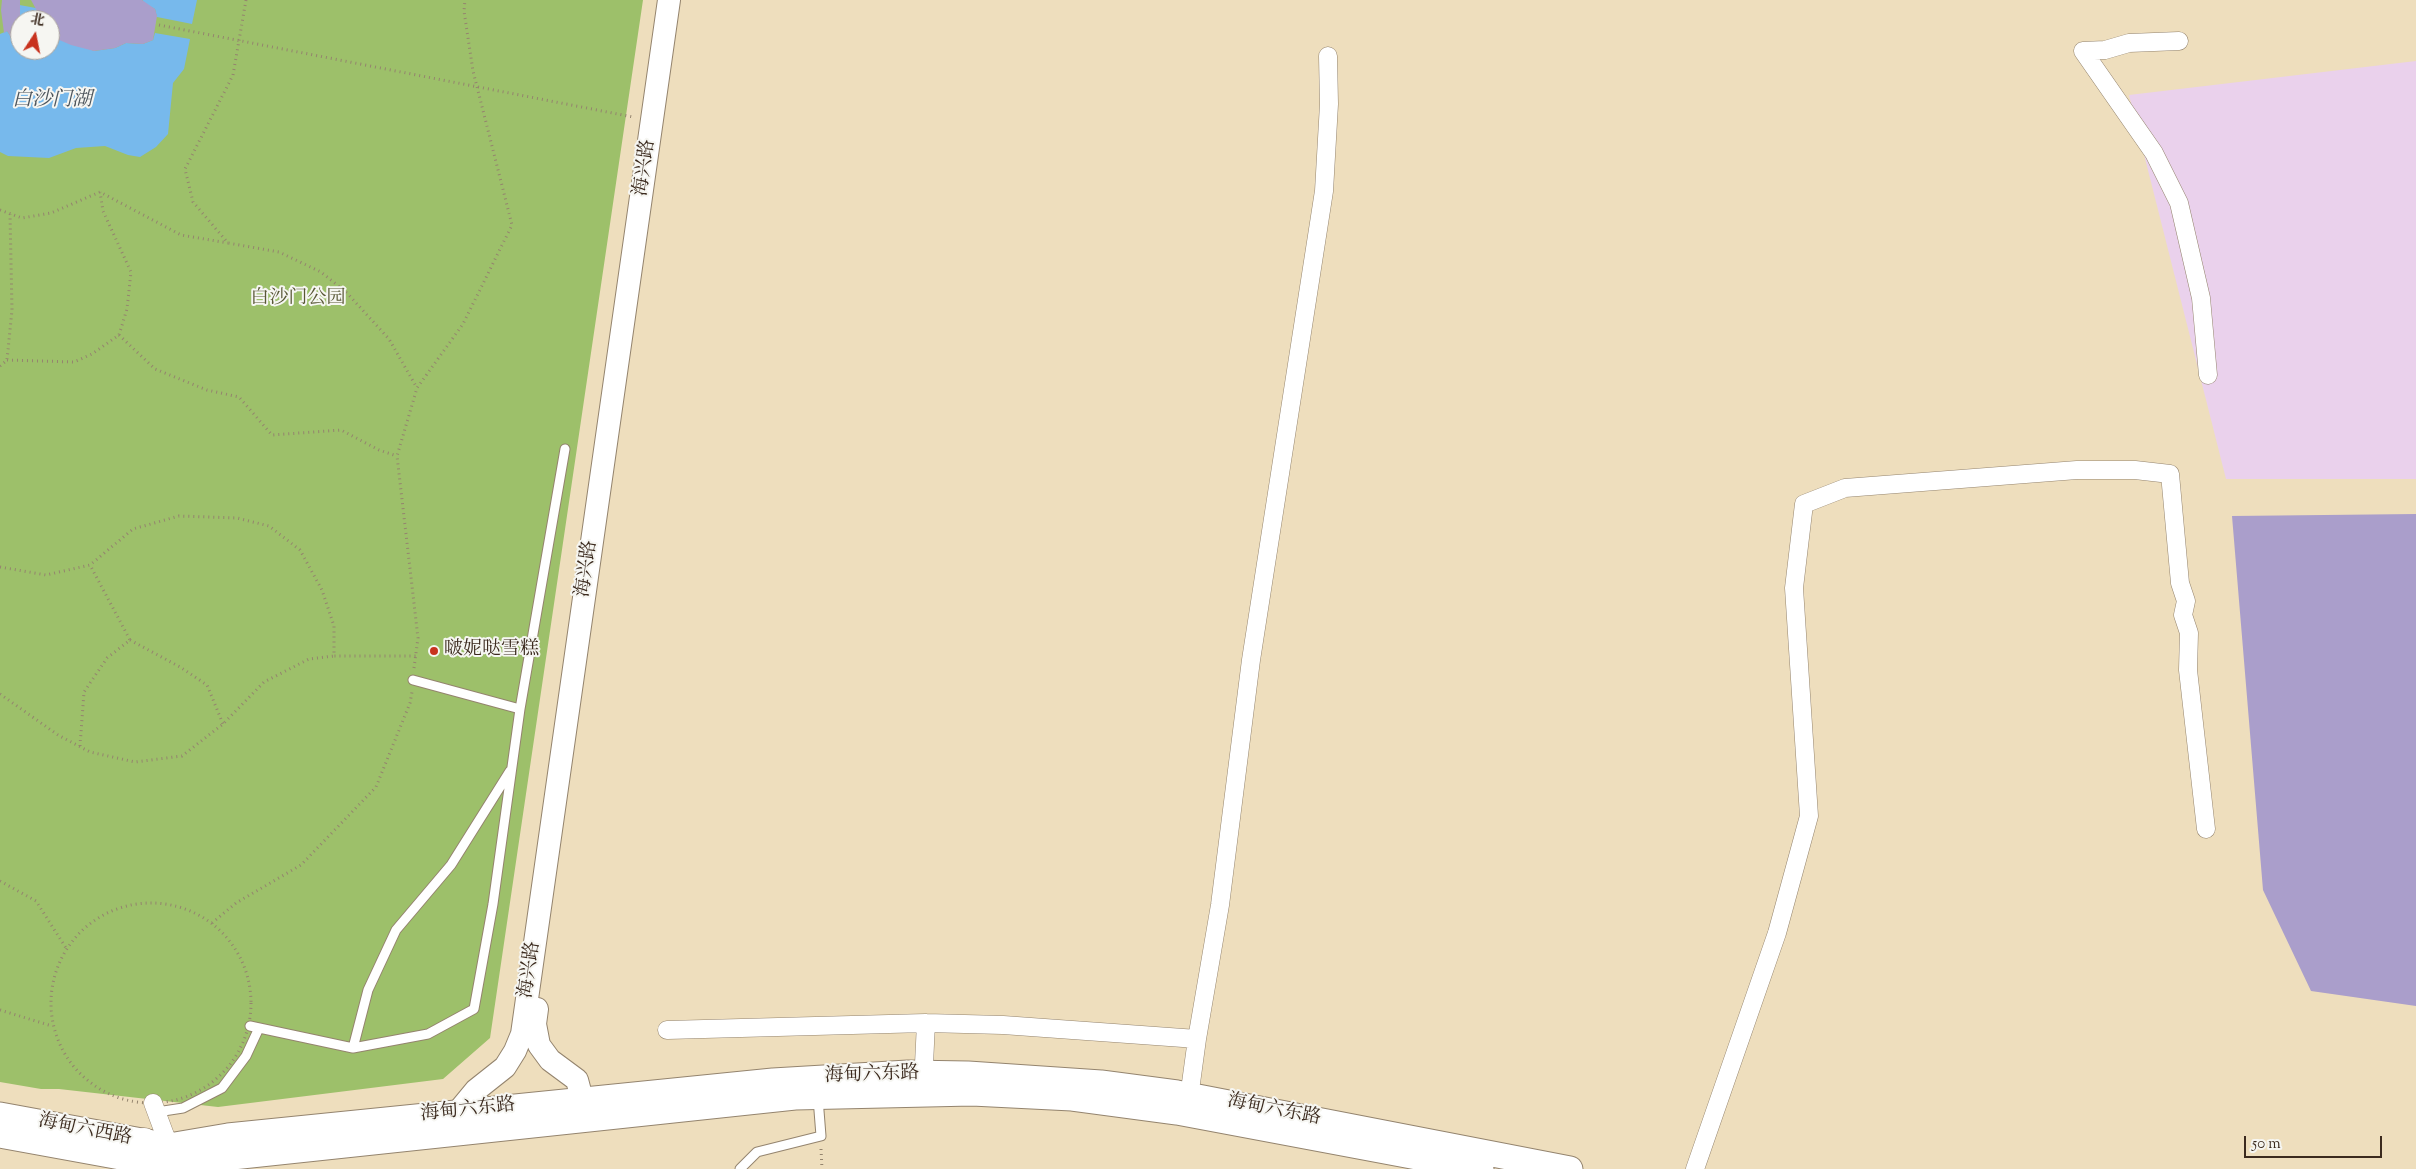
<!DOCTYPE html>
<meta charset="utf-8">
<style>
body{margin:0}
#map{position:relative;width:2416px;height:1169px;overflow:hidden;background:#eedebd;font-family:"Sorts Mill Goudy","Noto Serif SC",serif}
canvas{display:block}
.north{position:absolute;left:10px;top:10px;width:50px;height:50px;box-sizing:border-box;background:#f6f6f2;border:1px solid #aba49d;border-radius:50%;rotate:11deg;font-size:14px;font-weight:700;line-height:20px;text-align:center;color:#3b2a1e}
.north::after{content:'';display:block;margin:auto;width:18px;height:22px;background:#c8321e;clip-path:polygon(50% 0,100% 100%,50% 72%,0 100%)}
.scale{position:absolute;left:2244px;top:1136px;width:138px;height:22px;box-sizing:border-box;border:2px solid #3b2a1e;border-top:0;padding-left:6px;font-size:15px;line-height:18px;white-space:nowrap;color:#3b2a1e;-webkit-text-stroke:4px #f6f6f2;paint-order:stroke}
</style>
<div id="map">
<canvas width="2416" height="1169"></canvas>
<div class="north">北</div>
<div class="scale">50 m</div>
</div>
<script>
const g = document.querySelector('canvas').getContext('2d');
g.lineJoin = 'round';
function paint(path, color) {
  g.fillStyle = color;
  g.fill(path, 'evenodd');
}
function shape(rows) {
  const path = new Path2D();
  for (const r of rows) {
    if (r.length === 3) {
      path.moveTo(r[0] + r[2], r[1]);
      path.arc(r[0], r[1], r[2], 0, 2 * Math.PI);
      continue;
    }
    path.moveTo(r[0], r[1]);
    for (let i = 2; i < r.length; i += 2) path.lineTo(r[i], r[i + 1]);
  }
  return path;
}
function stroke(path, color, width, dash) {
  g.strokeStyle = color;
  g.lineWidth = width;
  g.lineCap = dash ? 'butt' : 'round';
  g.setLineDash(dash || []);
  g.stroke(path);
}
function label(font, color, halo, rows, align = 'center') {
  g.font = font + ' "Sorts Mill Goudy","Noto Serif SC",serif';
  g.lineWidth = 4;
  g.setLineDash([]);
  g.textBaseline = 'middle';
  g.strokeStyle = halo;
  g.fillStyle = color;
  for (const [text, x, y, turn = 0] of rows) {
    g.save();
    g.translate(x, y);
    g.rotate((+turn || 0) * Math.PI / 180);
    g.textAlign = isNaN(turn) ? turn : align;
    if (halo) g.strokeText(text, 0, 0);
    g.fillText(text, 0, 0);
    g.restore();
  }
}
paint(shape([
 [2416,61,2416,479,2226,479,2129,95]
]), '#ead1ec');
paint(shape([
 [0,0,643,0,490,1038,443,1079,218,1107,59,1089,41,1089,0,1082],
 [20,20,50,20,50,50,20,50]
]), '#9dc06a');
paint(shape([
 [143,0,197,0,192,24,157,17,155,9,142,2],
 [14,4,36,8,42,20,20,20],
 [7,31,20,50,50,50,50,31,94,51,115,48,126,43,143,44,153,40,155,33,190,39,184,69,173,83,168,134,156,147,140,157,128,155,105,146,76,148,49,158,8,156,0,152,0,34]
]), '#77b9ec');
paint(shape([
 [2,0,20,0,20,50,7,31,4,33,1,10],
 [31,0,142,0,155,9,157,16,153,40,143,44,126,43,115,48,94,51,71,45,57,39,50,31,50,20,42,20],
 [2416,514,2416,1006,2311,991,2263,890,2232,516]
]), '#aa9ecb');
const service = shape([
 [413,680,520,709],
 [250,1026,353,1048,428,1034,474,1009,493,904,520,709,565,449],
 [353,1048,368,990,396,930,451,865,510,771],
 [157,1112,183,1108,222,1088,246,1056,259,1028],
 [740,1169,757,1152,821,1136,818,1098]
]);
const minor = shape([
 [2083,51,2154,153,2179,203,2201,298,2208,375],
 [2083,51,2105,50,2129,43,2179,41],
 [667,1030,926,1023,1003,1025,1197,1039],
 [923,1085,926,1023],
 [153,1103,169,1146],
 [1188,1105,1197,1039,1220,905,1251,660,1324,191,1329,104,1328,56],
 [1695,1169,1777,933,1809,816,1794,588,1804,504,1845,488,2077,470,2135,470,2170,474,2180,583,2186,601,2183,615,2189,633,2188,670,2206,829]
]);
const tertiary = shape([
 [537,1009,535,1024,539,1045,550,1060,577,1080,582,1099],
 [457,1113,476,1090,505,1067,515,1051,522,1034,669,0]
]);
const secondary = shape([
 [0,1115,169,1146,228,1136,773,1081,908,1073,968,1074,1101,1083,1177,1093,1570,1169],
 [0,1135,170,1166,214,1159,795,1097,972,1093,1072,1098,1177,1112,1481,1169]
]);
const primary = shape([
 [144,1142,144,1169],
 [169,1146,171,1169]
]);
stroke(service, '#94846e', 11);
stroke(minor, '#94846e', 19);
stroke(tertiary, '#94846e', 24);
stroke(secondary, '#94846e', 27);
stroke(primary, '#94846e', 29);
stroke(shape([
 [246,0,233,75,185,169,193,202,228,243,279,252,321,272,347,293,389,339,417,388],
 [159,25,633,117],
 [0,210,22,218,51,213,100,192,181,235,228,243],
 [119,335,155,369,207,390,239,397,272,435,341,430,379,450,397,456],
 [7,360,74,362,92,354,119,335,127,309,131,272,103,211,100,192],
 [0,366,7,360,12,310,10,214],
 [0,567,46,575,90,565,133,529,179,516,237,518,269,526,300,550,322,590,334,626,334,656,416,656],
 [130,640,180,667,207,685,223,724],
 [414,668,418,638,397,456,417,388,463,324,512,225,473,71,464,11,465,0],
 [0,694,58,735,90,752,135,762,182,756,223,724,264,682,309,659,334,656],
 [80,746,84,692,107,658,130,640,90,565],
 [0,881,36,901,66,948],
 [151,1003,100],
 [212,923,236,903,301,865,376,787,410,703,412,692],
 [0,1010,52,1026],
 [821,1149,822,1169]
]), '#94846e', 3, [1, 4]);
stroke(service, '#fff', 9);
stroke(minor, '#fff', 18);
stroke(tertiary, '#fff', 22);
stroke(secondary, '#fff', 25);
stroke(primary, '#fff', 28);
for (const [x, y, r, color] of [
 [434,651,5,"#c8321e"]
]) {
  const dot = new Path2D();
  dot.arc(x, y, r, 0, 2 * Math.PI);
  g.fillStyle = color;
  g.fill(dot);
  stroke(dot, '#f6f6f2', 2);
}
label('19px', '#3b2a1e', '#f6f6f2', [
 ["海兴路",646,168,-82],
 ["海兴路",588,569,-82],
 ["海兴路",531,970,-82],
 ["海甸六东路",872,1076,-2],
 ["海甸六东路",468,1111,-6],
 ["海甸六东路",1274,1111,11],
 ["海甸六西路",85,1131,11]
]);
label('19px', '#585735', '#f6f6f2', [
 ["白沙门公园",298,300]
]);
label('19px', '#3b2a1e', '#f6f6f2', [
 ["啵妮哒雪糕",444,651]
], 'left');
label('italic 20px', '#4d555c', '#f6f6f2', [
 ["白沙门湖",52,102]
]);
</script>
